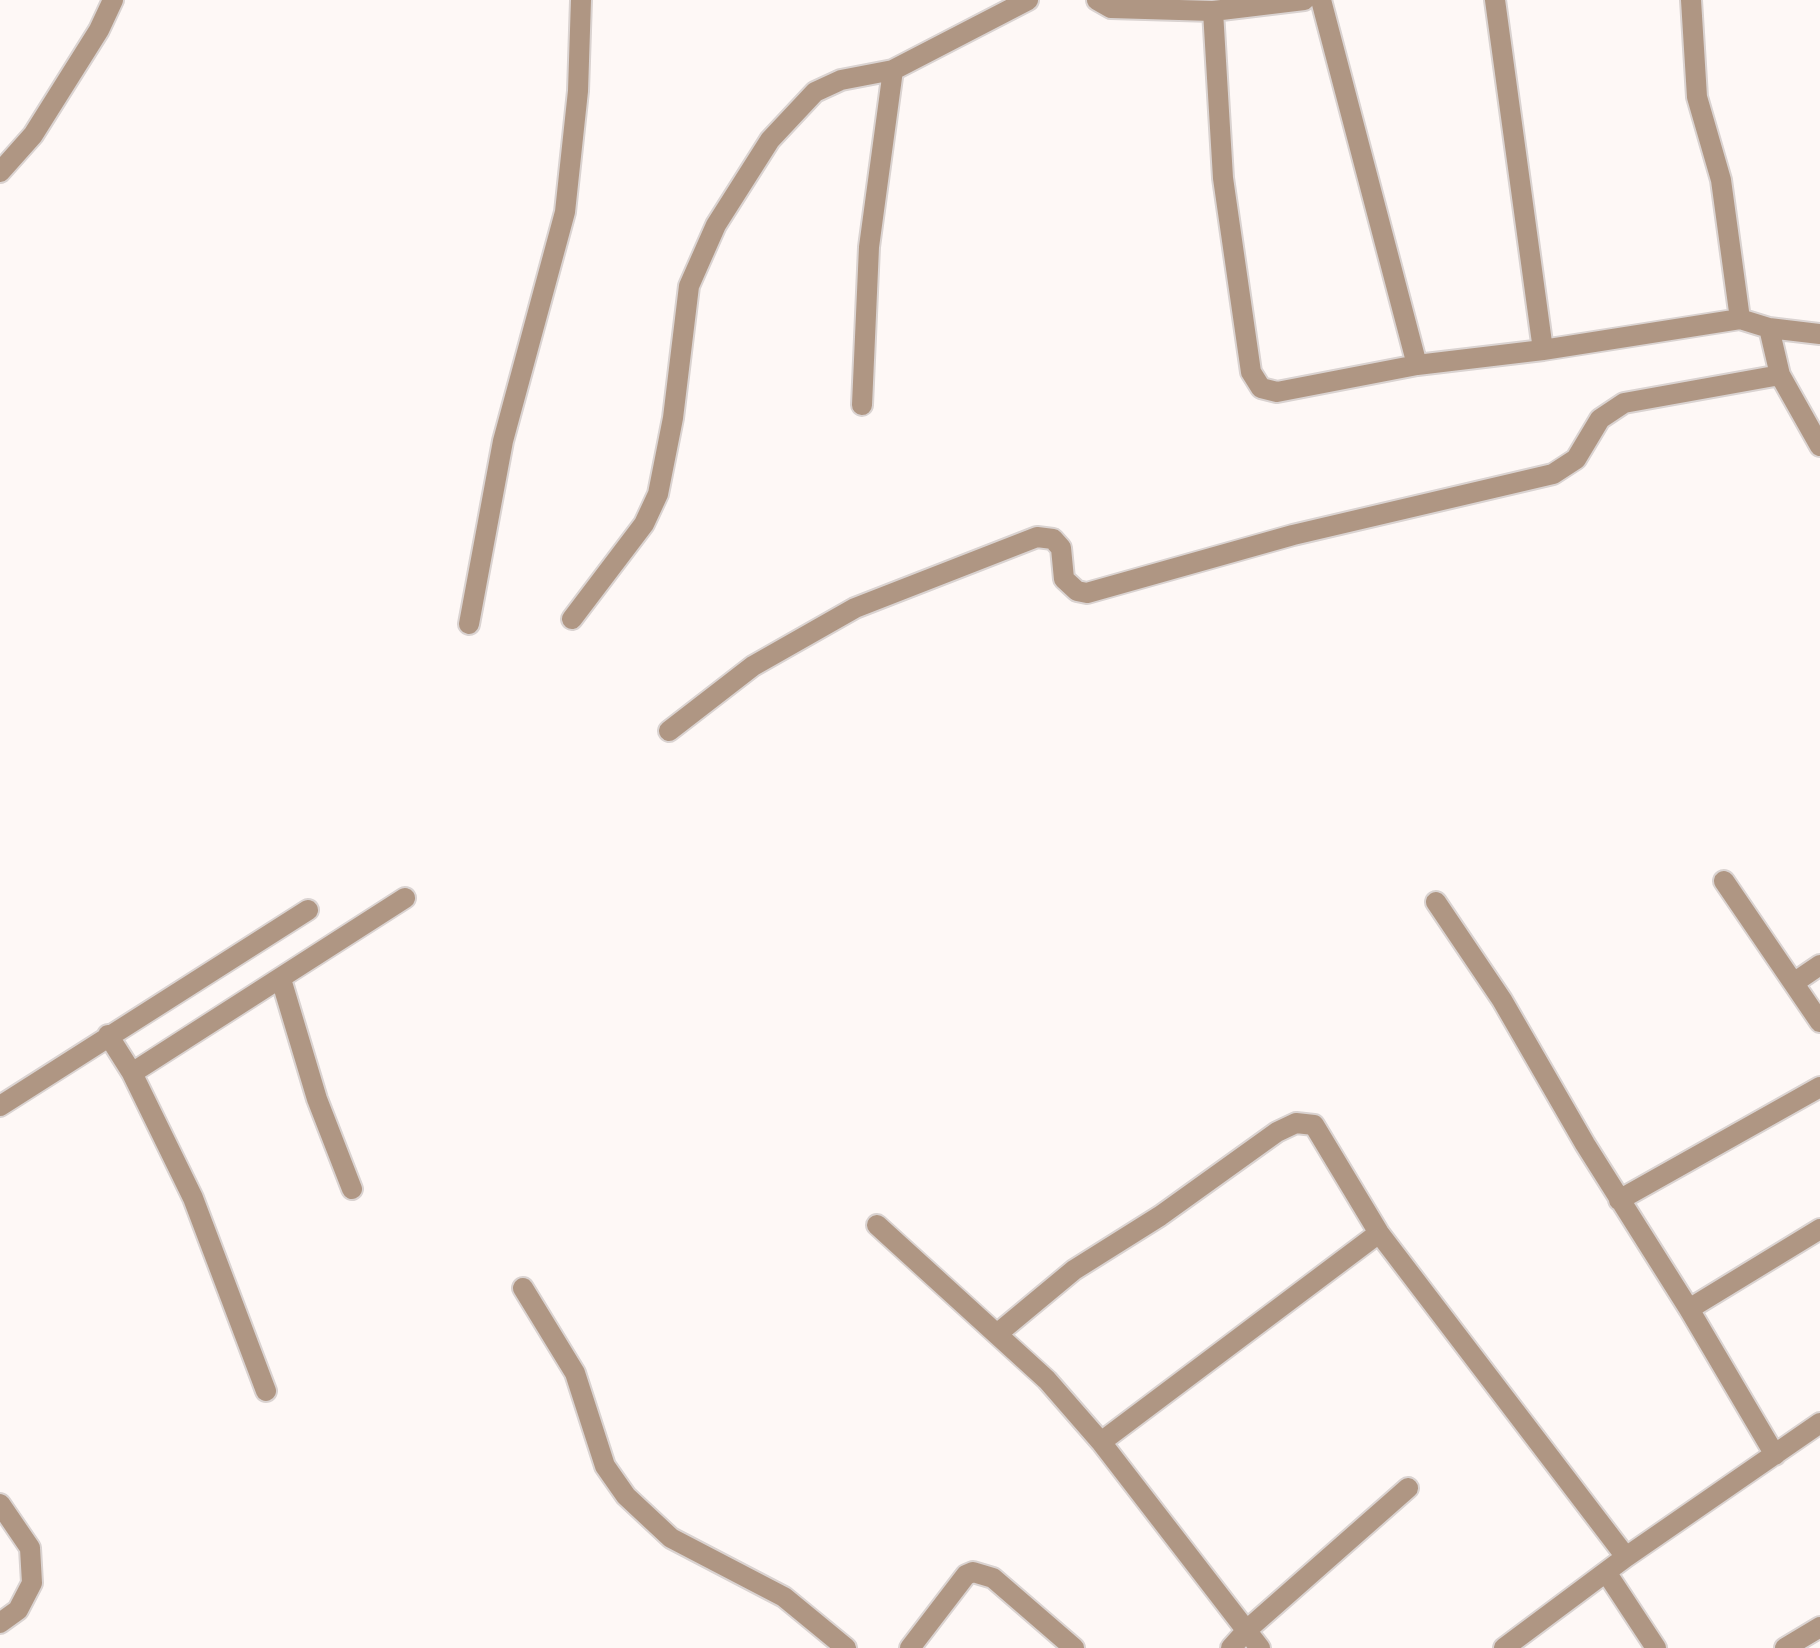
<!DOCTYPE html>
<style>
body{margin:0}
canvas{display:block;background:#fef8f6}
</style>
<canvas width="1820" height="1648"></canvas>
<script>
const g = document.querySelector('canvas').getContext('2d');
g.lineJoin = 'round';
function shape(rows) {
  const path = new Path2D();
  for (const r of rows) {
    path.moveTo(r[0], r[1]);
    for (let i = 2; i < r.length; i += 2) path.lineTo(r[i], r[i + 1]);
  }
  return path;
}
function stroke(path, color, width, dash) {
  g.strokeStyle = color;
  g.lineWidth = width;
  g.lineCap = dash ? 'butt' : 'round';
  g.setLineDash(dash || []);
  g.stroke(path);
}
const minor = shape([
 [1097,0,1111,8,1213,11,1304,0],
 [1321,0,1417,365],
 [1495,0,1543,350],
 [1691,0,1697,97,1721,180,1740,319],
 [1213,11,1223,178,1251,372,1261,388,1277,392,1417,365,1543,350,1740,319,1769,328,1820,334],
 [0,172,33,135,99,30,113,0],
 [1769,328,1780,375,1820,446],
 [862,405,869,247,893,70],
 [572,619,644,524,658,494,673,418,689,286,716,225,770,140,815,92,841,80,893,70,1028,0],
 [469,624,503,441,565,212,578,91,581,0],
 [669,731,753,666,855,608,1037,537,1053,539,1061,548,1064,579,1077,591,1087,593,1293,535,1553,474,1576,459,1600,419,1624,403,1780,375],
 [1724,881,1820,1022],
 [1436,902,1502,1000,1585,1144,1689,1309,1775,1455],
 [281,979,317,1099,352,1189],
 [1795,982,1820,965],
 [108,1035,132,1073,193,1198,266,1391],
 [132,1073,405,898],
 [0,1106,308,910],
 [1619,1200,1820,1087],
 [877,1225,1047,1380,1101,1442,1260,1648],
 [523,1288,575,1373,605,1466,626,1496,671,1538,784,1597,846,1648],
 [1689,1309,1820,1229],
 [997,1334,1074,1270,1160,1216,1277,1132,1296,1123,1314,1125,1379,1233,1626,1557],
 [1101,1442,1379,1233],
 [0,1504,30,1548,32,1583,18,1610,0,1623],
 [1606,1572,1656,1648],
 [910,1648,966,1575,973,1572,993,1578,1074,1648],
 [1231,1648,1248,1629,1408,1488],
 [1504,1648,1626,1557,1820,1423],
 [1785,1648,1820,1627]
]);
stroke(minor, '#dad3d1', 24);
stroke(minor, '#af9683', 20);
</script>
